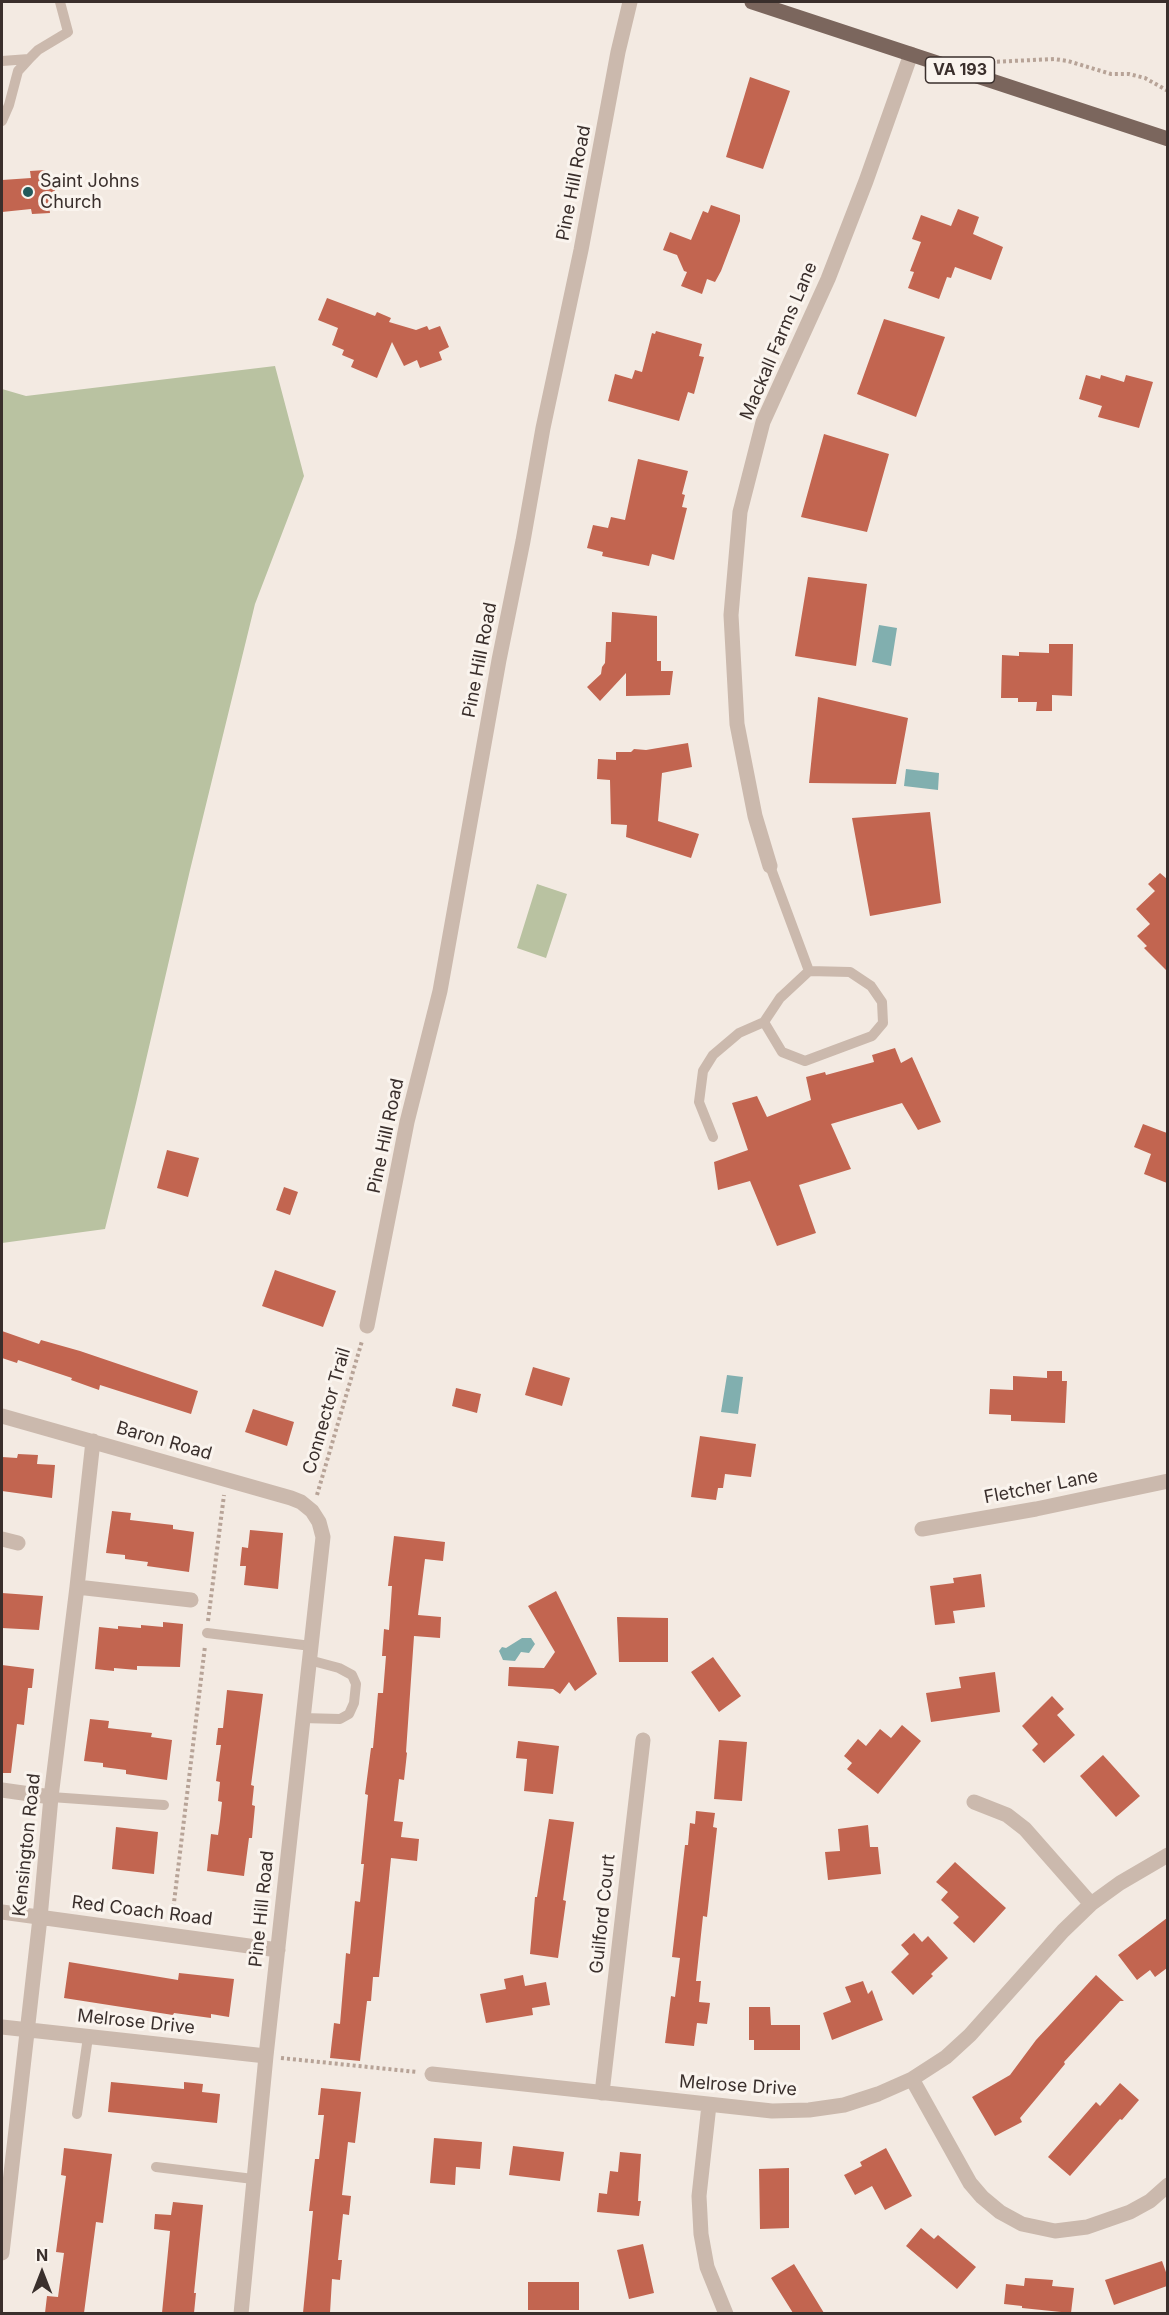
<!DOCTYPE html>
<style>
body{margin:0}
#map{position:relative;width:1169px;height:2315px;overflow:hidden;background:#f3eae2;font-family:Inter,sans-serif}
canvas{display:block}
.frame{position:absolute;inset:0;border:3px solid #3a2f2c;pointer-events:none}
.north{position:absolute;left:12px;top:2243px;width:60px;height:60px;-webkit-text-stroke:4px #faf4ee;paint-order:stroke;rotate:0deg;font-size:16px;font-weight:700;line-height:24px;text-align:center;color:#3a2f2c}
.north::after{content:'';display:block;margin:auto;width:21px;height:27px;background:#3a2f2c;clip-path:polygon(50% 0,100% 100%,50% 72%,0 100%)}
</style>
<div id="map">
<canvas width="1169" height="2315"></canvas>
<div class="frame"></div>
<div class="north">N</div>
</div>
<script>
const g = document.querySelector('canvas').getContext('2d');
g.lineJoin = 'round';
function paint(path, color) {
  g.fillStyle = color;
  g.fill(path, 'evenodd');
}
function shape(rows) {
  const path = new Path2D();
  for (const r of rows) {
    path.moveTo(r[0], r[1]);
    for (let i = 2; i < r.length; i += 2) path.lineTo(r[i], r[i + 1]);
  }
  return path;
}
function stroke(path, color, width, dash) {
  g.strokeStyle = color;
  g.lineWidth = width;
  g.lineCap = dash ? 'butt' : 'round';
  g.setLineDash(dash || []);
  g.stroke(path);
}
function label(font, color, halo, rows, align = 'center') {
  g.font = font + ' Inter,sans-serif';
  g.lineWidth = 6;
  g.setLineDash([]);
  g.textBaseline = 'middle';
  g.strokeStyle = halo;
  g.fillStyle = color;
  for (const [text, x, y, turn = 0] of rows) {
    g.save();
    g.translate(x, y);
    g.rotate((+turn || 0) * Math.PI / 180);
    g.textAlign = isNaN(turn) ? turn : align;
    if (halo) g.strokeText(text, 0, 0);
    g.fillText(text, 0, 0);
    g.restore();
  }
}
paint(shape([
 [275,366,304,476,255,604,190,870,136,1103,105,1229,2,1243,2,389,26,396],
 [537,884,567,894,546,958,517,948]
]), '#b9c2a1');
paint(shape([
 [879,625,897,628,891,666,872,662],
 [906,769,939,773,938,790,904,786],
 [727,1375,743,1377,738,1414,721,1412],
 [522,1638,531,1638,535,1644,529,1653,521,1652,515,1661,503,1660,499,1651,502,1647,506,1648]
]), '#81afaf');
paint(shape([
 [750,77,790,91,763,169,726,157],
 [46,170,46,176,54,175,56,204,49,205,50,213,32,214,31,209,2,212,2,180,31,178,30,171],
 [711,205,740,215,740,221,721,271,715,282,707,279,702,294,681,286,687,272,684,271,677,255,663,250,670,232,691,240,703,211,708,213],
 [958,209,979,217,973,234,1003,247,991,280,955,267,951,278,947,277,939,299,908,288,914,272,910,271,921,242,912,239,921,215,951,226],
 [327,298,375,316,377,312,391,318,389,322,416,330,427,326,429,330,440,326,449,347,439,352,442,360,420,368,417,360,404,366,392,342,377,378,351,367,354,360,342,355,344,350,332,345,338,328,318,320],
 [884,319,945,337,916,417,857,394],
 [656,331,702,344,699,356,704,357,694,394,688,392,679,421,608,401,615,374,632,379,635,370,642,372,652,333,655,334],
 [1086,375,1100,379,1101,375,1124,382,1126,375,1153,382,1139,428,1098,417,1102,406,1079,399],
 [824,434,889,454,867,532,801,517],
 [638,459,688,471,682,494,685,495,682,507,687,508,674,560,652,554,649,566,602,556,603,552,587,548,593,525,608,528,611,517,625,520],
 [808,577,867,584,856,666,795,656],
 [612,612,657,616,657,661,661,661,661,671,673,671,670,695,626,696,626,673,600,701,587,687,601,674,602,667,605,663,606,642,611,642],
 [1049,644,1073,644,1072,696,1052,695,1052,711,1036,711,1037,702,1018,702,1018,698,1001,698,1002,655,1019,656,1019,652,1049,653],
 [818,697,908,718,896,784,809,783],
 [688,743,692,767,662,773,658,821,699,834,691,858,626,837,627,825,611,824,610,780,597,779,598,759,616,760,616,752,631,752,634,749,646,750],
 [930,812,941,903,870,916,852,818],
 [1160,873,1167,879,1167,971,1144,948,1147,946,1137,936,1150,924,1136,909,1155,891,1148,884],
 [895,1048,901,1063,912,1057,941,1122,918,1130,902,1103,831,1124,851,1169,799,1185,816,1233,777,1246,750,1181,718,1190,714,1162,748,1150,732,1103,757,1096,767,1117,811,1100,806,1077,825,1072,826,1075,874,1062,872,1055],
 [1143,1124,1167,1133,1167,1183,1144,1174,1151,1154,1134,1147],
 [167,1150,199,1158,188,1197,157,1188],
 [284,1187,298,1192,290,1215,276,1210],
 [275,1270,336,1291,323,1327,262,1306],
 [2,1331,39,1344,41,1340,80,1351,198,1391,191,1414,100,1385,99,1390,71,1380,72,1378,18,1360,17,1363,2,1358],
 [533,1367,570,1378,562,1406,525,1395],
 [1047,1371,1062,1371,1062,1381,1067,1381,1065,1423,1011,1421,1011,1415,989,1414,990,1389,1013,1390,1013,1376,1047,1378],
 [456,1388,481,1394,477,1413,452,1406],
 [253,1409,294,1422,287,1446,245,1432],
 [700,1436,756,1444,751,1477,725,1474,723,1488,718,1488,716,1500,691,1497],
 [18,1454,38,1455,37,1464,55,1465,52,1498,2,1491,2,1457,17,1458],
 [112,1511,131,1513,130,1520,173,1525,173,1529,194,1532,189,1572,147,1566,148,1562,125,1559,125,1555,106,1553],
 [250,1530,283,1533,278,1589,244,1585,246,1566,240,1566,242,1547,248,1548],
 [394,1536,445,1542,443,1561,425,1559,418,1615,441,1617,440,1638,414,1636,406,1752,407,1753,404,1780,399,1779,394,1821,403,1822,401,1837,419,1839,417,1861,391,1858,379,1977,373,1977,371,2001,367,2001,360,2061,330,2058,334,2023,340,2024,346,1953,350,1954,355,1901,360,1902,364,1864,361,1864,368,1795,365,1794,371,1748,373,1748,378,1693,383,1693,386,1656,382,1656,384,1629,389,1630,392,1586,388,1586],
 [981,1574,985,1607,953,1611,955,1623,935,1625,930,1586,954,1583,953,1578],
 [556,1591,597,1674,575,1691,569,1682,560,1694,553,1689,508,1686,509,1667,544,1668,555,1652,528,1606],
 [2,1593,43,1596,39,1630,2,1628],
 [617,1617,668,1618,668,1662,619,1662],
 [163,1622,183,1624,180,1667,137,1666,137,1670,114,1668,114,1671,95,1669,99,1627,118,1629,118,1626,141,1628,141,1625,163,1627],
 [713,1657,741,1696,719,1712,691,1672],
 [2,1665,34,1669,32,1688,28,1688,24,1725,17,1724,11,1773,2,1773],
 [995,1672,1000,1712,931,1722,926,1693,961,1688,959,1677],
 [227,1690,263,1694,251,1785,254,1786,252,1805,255,1806,252,1838,249,1838,244,1876,207,1871,211,1834,218,1835,220,1821,222,1802,218,1801,220,1782,216,1781,221,1745,216,1745,218,1728,223,1728],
 [1052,1696,1064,1709,1057,1715,1075,1735,1044,1763,1032,1750,1038,1744,1022,1726],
 [90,1719,109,1721,108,1728,152,1733,151,1737,172,1740,167,1780,126,1774,126,1770,103,1767,103,1763,84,1761],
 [902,1725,921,1741,878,1794,847,1769,852,1763,844,1756,858,1739,866,1746,880,1729,891,1738],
 [719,1740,747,1742,742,1801,714,1799],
 [518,1741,559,1746,553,1794,524,1791,527,1759,516,1758],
 [1103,1755,1140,1796,1116,1817,1080,1776],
 [696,1811,715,1813,713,1827,717,1828,707,1917,703,1916,696,1981,701,1981,699,2002,710,2003,707,2024,697,2023,694,2046,665,2043,671,1996,675,1997,680,1958,672,1957,685,1845,688,1845,690,1823,695,1824],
 [549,1819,574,1822,563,1900,566,1901,558,1958,530,1954,535,1897,537,1897],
 [868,1825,870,1847,878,1847,881,1874,828,1880,825,1852,840,1851,838,1829],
 [116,1827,158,1832,154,1874,112,1869],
 [955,1862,1006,1908,974,1943,953,1923,959,1917,941,1900,948,1892,936,1882],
 [1167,1918,1167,1968,1155,1977,1150,1970,1137,1980,1118,1955],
 [914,1933,922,1942,928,1936,948,1958,931,1974,933,1976,913,1995,891,1972,909,1954,901,1945],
 [69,1962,178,1980,179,1973,234,1979,229,2017,211,2014,211,2018,174,2013,173,2015,64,1998],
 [523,1975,525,1986,546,1982,550,2005,532,2008,533,2015,486,2023,480,1994,506,1989,504,1979],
 [1096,1975,1124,2001,1120,2001,1064,2062,1065,2064,1020,2118,1022,2122,995,2136,972,2097,1010,2075,1036,2040],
 [863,1981,868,1994,872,1990,883,2020,832,2040,823,2013,851,2002,845,1987],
 [749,2007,770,2007,771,2025,800,2025,800,2050,754,2050,754,2040,749,2040],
 [111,2082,184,2089,184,2082,203,2084,202,2092,220,2094,217,2123,108,2112],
 [1120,2083,1139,2100,1122,2120,1120,2119,1070,2176,1048,2157,1096,2102,1100,2106],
 [321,2088,361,2092,355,2143,348,2142,342,2195,351,2196,349,2215,343,2214,338,2260,342,2260,340,2280,332,2279,330,2313,303,2313,313,2211,309,2211,315,2159,319,2159,324,2115,318,2115],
 [434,2138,482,2142,480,2169,456,2167,455,2185,430,2183],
 [513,2146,564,2152,560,2181,509,2175],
 [64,2148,112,2154,103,2223,96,2222,84,2313,45,2313,47,2296,58,2297,64,2253,56,2252,66,2176,61,2175],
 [886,2148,912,2196,885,2210,872,2186,855,2195,844,2175,862,2166,860,2162],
 [620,2152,641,2154,638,2201,641,2201,639,2216,597,2212,599,2193,607,2194,610,2171,618,2172],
 [789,2168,789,2228,760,2229,759,2169],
 [173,2202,203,2205,194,2293,196,2293,194,2313,162,2313,170,2231,154,2229,155,2214,171,2215],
 [921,2228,934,2239,938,2235,976,2267,957,2289,906,2246],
 [643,2244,654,2293,629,2299,617,2250],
 [1162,2261,1167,2275,1167,2286,1114,2305,1105,2280],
 [794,2264,824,2313,793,2313,771,2278],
 [1025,2278,1053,2280,1052,2286,1074,2288,1071,2313,1022,2308,1022,2306,1004,2304,1006,2284,1024,2286],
 [528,2282,579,2282,579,2310,528,2310]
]), '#c26550');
stroke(shape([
 [991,62,1054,59,1068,61,1111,74,1129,74,1145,78,1168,91],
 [317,1495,362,1341],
 [208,1621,224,1495],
 [172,1919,205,1646],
 [281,2058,417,2072]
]), '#b7a397', 4, [3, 3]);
stroke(shape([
 [29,59,38,50,68,32,60,2],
 [2,61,29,59,18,71,9,105,2,121],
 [770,866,809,971,850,972,871,986,882,1002,883,1023,872,1036,805,1061,782,1052,764,1022,780,998,809,971],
 [713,1137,699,1102,703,1071,713,1055,739,1033,764,1022],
 [207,1633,311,1646],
 [302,1718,340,1719,349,1714,354,1703,356,1684,352,1675,339,1668,309,1660],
 [51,1797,164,1805],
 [77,2114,88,2037],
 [156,2167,253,2179]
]), '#cbb9ad', 10);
stroke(shape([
 [770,866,755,816,737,724,731,615,740,512,763,422,828,279,866,181,911,54],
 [367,1326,407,1122,440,991,499,660,523,541,543,428,581,250,618,52,630,2],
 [2,1416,291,1498,301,1502,312,1511,319,1522,323,1537,266,2056,241,2314],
 [922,1529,1036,1509,1168,1481],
 [2,1539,18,1543],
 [77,1587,191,1600],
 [2,1790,51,1797],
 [974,1802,1007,1815,1025,1829,1091,1904],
 [2,1912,278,1950],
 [2,2027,266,2056],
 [432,2074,772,2111,809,2110,844,2105,878,2094,912,2079,946,2057,970,2035,1063,1931,1091,1904,1120,1883,1168,1855],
 [912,2079,970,2183,982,2197,1000,2212,1022,2224,1055,2231,1087,2227,1130,2212,1150,2201,1168,2185],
 [602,2093,643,1740],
 [709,2105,699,2196,701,2234,707,2267,726,2314],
 [2,2253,40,1918,51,1797,77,1587,93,1441]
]), '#cbb9ad', 15);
stroke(shape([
 [752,2,1168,139]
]), '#7b665d', 15);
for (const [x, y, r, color] of [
 [28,192,6,"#225a5b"]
]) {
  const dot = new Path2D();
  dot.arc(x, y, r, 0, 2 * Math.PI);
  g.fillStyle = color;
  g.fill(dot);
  stroke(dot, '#faf4ee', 2);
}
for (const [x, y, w] of [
 [960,70,69]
]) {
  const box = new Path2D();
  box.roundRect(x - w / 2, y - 13, w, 26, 4.5);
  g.fillStyle = '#faf4ee';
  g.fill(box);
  stroke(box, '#3a2f2c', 1.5);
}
label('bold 16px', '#3a2f2c', null, [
 ["VA 193",960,70]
]);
label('18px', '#3a2f2c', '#faf4ee', [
 ["Saint Johns",40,182],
 ["Church",40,203]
], 'left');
label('18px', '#3a2f2c', '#faf4ee', [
 ["Pine Hill Road",574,183,-79],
 ["Mackall Farms Lane",779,341,-67],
 ["Pine Hill Road",480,660,-79],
 ["Pine Hill Road",386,1136,-78],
 ["Connector Trail",327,1411,-74],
 ["Baron Road",164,1441,16],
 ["Fletcher Lane",1041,1487,-11],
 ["Kensington Road",27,1845,-84],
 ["Pine Hill Road",262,1909,-84],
 ["Red Coach Road",142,1911,7],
 ["Guilford Court",603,1914,-84],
 ["Melrose Drive",136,2022,6],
 ["Melrose Drive",738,2086,4]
]);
</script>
